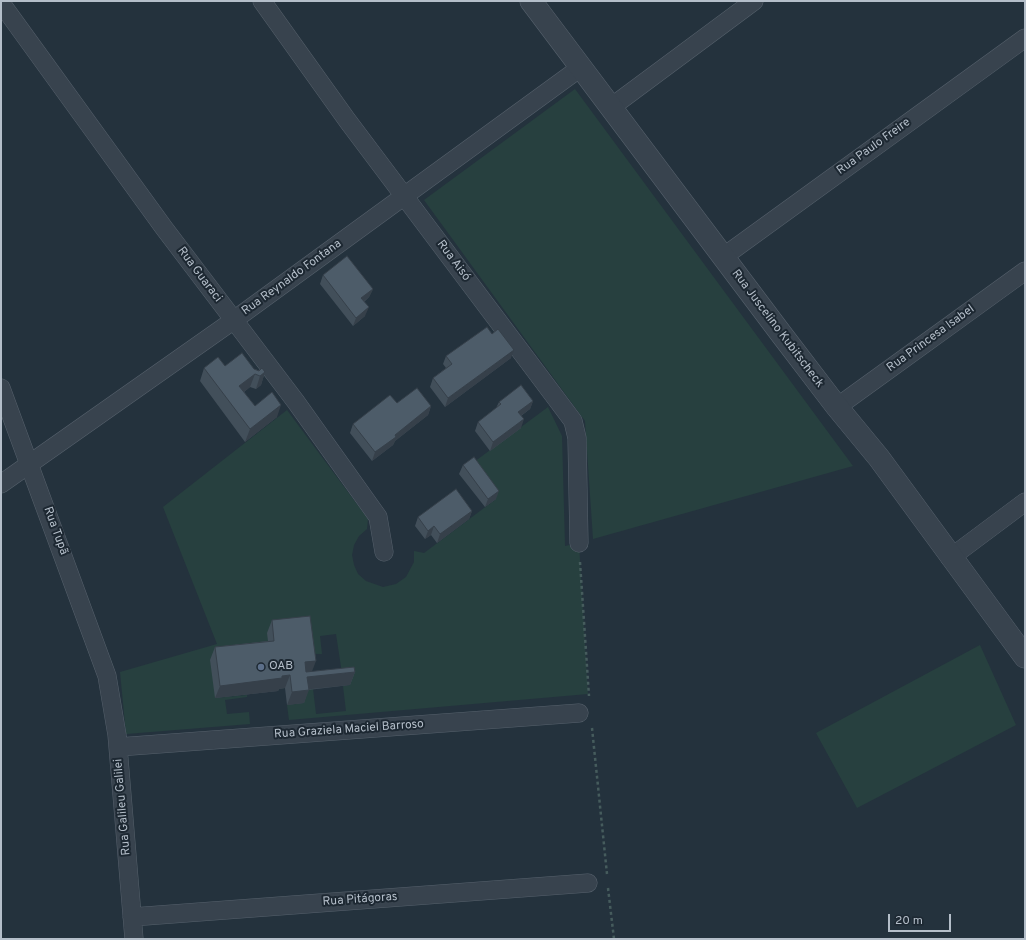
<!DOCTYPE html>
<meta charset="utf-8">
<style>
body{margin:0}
#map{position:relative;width:1026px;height:940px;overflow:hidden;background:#24323d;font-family:Overpass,sans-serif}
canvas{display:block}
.frame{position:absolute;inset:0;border:2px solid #b4bec9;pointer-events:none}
.scale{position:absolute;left:888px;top:914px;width:63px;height:18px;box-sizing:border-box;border:2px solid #b4bec9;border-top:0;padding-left:5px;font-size:12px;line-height:14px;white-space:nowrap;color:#b4bec9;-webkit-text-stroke:3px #1d2832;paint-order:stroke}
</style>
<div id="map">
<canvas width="1026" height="940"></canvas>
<div class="frame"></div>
<div class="scale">20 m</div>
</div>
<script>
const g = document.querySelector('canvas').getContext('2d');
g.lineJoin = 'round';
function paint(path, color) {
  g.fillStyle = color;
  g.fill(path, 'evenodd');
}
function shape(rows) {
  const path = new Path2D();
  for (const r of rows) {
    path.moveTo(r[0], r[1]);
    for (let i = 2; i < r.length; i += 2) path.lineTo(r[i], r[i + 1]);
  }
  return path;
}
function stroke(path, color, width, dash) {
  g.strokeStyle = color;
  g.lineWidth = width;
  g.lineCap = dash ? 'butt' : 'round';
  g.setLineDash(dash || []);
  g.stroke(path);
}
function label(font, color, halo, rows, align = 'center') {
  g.font = font + ' Overpass,sans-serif';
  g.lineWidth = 4;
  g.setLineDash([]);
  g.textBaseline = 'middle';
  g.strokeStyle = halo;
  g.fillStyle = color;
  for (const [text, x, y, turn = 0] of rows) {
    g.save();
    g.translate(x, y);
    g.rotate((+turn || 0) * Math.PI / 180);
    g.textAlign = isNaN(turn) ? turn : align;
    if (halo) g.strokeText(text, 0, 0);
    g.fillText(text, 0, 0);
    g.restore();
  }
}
paint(shape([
 [575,89,853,466,593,539,585,421,424,200],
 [548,407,562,436,565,546,579,543,588,694,289,720,287,705,304,703,302,690,313,689,316,714,346,711,343,686,350,685,343,680,336,634,320,636,322,654,269,653,215,698,247,695,247,697,225,700,227,714,249,712,250,724,126,734,120,672,217,644,163,507,287,410,368,519,367,529,359,536,354,545,352,555,354,565,358,574,366,581,383,587,396,584,406,577,414,562,414,551,424,553,496,499,470,465],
 [980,645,1016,725,857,808,816,733]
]), '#27403f');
const minor = shape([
 [262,1,347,120,573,421,577,438,579,543],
 [1,3,164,228,296,402,378,517,384,552],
 [610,108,754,1],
 [723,257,1025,38],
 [1,388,107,676,117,735,134,939],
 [837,407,1025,271],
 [1,484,234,320,580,68],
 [950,558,1025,502],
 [118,747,579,713],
 [132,917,588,883]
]);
const tertiary = shape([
 [531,1,782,335,837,407,879,458,1025,657]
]);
stroke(minor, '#56616c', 19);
stroke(tertiary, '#56616c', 23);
stroke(shape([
 [580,562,589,696],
 [592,728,607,874],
 [608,888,614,939]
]), '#465c5d', 2.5, [3, 3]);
stroke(minor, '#38434e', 18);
stroke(tertiary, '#38434e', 22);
paint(shape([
 [323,275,373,289,369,297,364,302,365,316,353,326,320,284],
 [446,356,511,358,445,407,430,387,433,378,446,368,443,364],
 [225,366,254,369,265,372,261,385,256,389,250,387,244,392,255,406,277,417,245,442,200,381,204,368],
 [533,401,530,409,521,416,521,428,490,451,475,431,478,422,496,408,499,402],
 [397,403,431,406,428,415,395,441,393,445,372,461,350,433,353,424],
 [463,465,496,499,485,507,459,474],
 [472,511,469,519,437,543,431,535,425,539,415,526,418,517],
 [272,620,312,672,355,672,350,685,308,690,304,703,287,705,285,688,279,689,278,691,215,698,210,660,215,647,268,641,267,633]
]), '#424f5a');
paint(shape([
 [373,289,369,297,358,306,361,298],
 [369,307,365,316,353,326,356,318],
 [514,350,511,358,445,407,448,398],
 [265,372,261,385,256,389,260,376],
 [255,374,250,387,235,399,239,386],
 [533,401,530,409,515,420,518,412],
 [281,405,277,417,245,442,250,429],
 [431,406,428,415,395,441,393,445,372,461,375,452,395,435],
 [524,419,521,428,490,451,493,442],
 [499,491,496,499,485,507,488,499],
 [472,511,469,519,437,543,440,534],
 [434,526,431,535,425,539,428,531],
 [316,661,311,674,300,675,305,662],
 [355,672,350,685,302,690,307,677],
 [290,675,285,688,279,689,278,691,215,698,220,686],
 [309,690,304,703,287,705,292,692]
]), '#36404a');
const building = shape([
 [347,256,373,289,361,298,369,307,356,318,323,275,347,256],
 [487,327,492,334,498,329,514,350,448,398,433,378,452,364,446,356,487,327],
 [242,353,254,369,259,371,262,368,265,372,260,376,255,374,239,386,255,406,272,392,281,405,250,429,204,368,218,357,225,366,242,353],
 [521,385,533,401,518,412,524,419,493,442,478,422,501,404,499,402,521,385],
 [417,388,431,406,395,435,396,437,375,452,353,424,390,395,397,403,417,388],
 [474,457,499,491,488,499,463,465,474,457],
 [456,489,472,511,440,534,434,526,428,531,418,517,456,489],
 [310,616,316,661,305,662,306,672,354,667,355,672,307,677,309,690,292,692,290,675,282,676,282,678,220,686,215,647,274,641,272,620,310,616]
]);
paint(building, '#4d5c69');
stroke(building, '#36404a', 1);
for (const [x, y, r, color] of [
 [261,667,4,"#5c6f8a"]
]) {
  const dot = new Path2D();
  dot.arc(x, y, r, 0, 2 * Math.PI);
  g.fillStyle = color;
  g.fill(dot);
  stroke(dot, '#1d2832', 1.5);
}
label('12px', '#b4bec9', '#1d2832', [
 ["Rua Paulo Freire",874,147,-36],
 ["Rua Aisó",453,261,53],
 ["Rua Guaraci",199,275,53],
 ["Rua Reynaldo Fontana",292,278,-36],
 ["Rua Juscelino Kubitscheck",777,329,53],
 ["Rua Princesa Isabel",931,339,-36],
 ["Rua Tupã",55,531,70],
 ["Rua Graziela Maciel Barroso",349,730,-4],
 ["Rua Galileu Galilei",123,807,-95],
 ["Rua Pitágoras",360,900,-4]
]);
label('12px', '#b4bec9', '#1d2832', [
 ["OAB",269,667]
], 'left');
</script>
